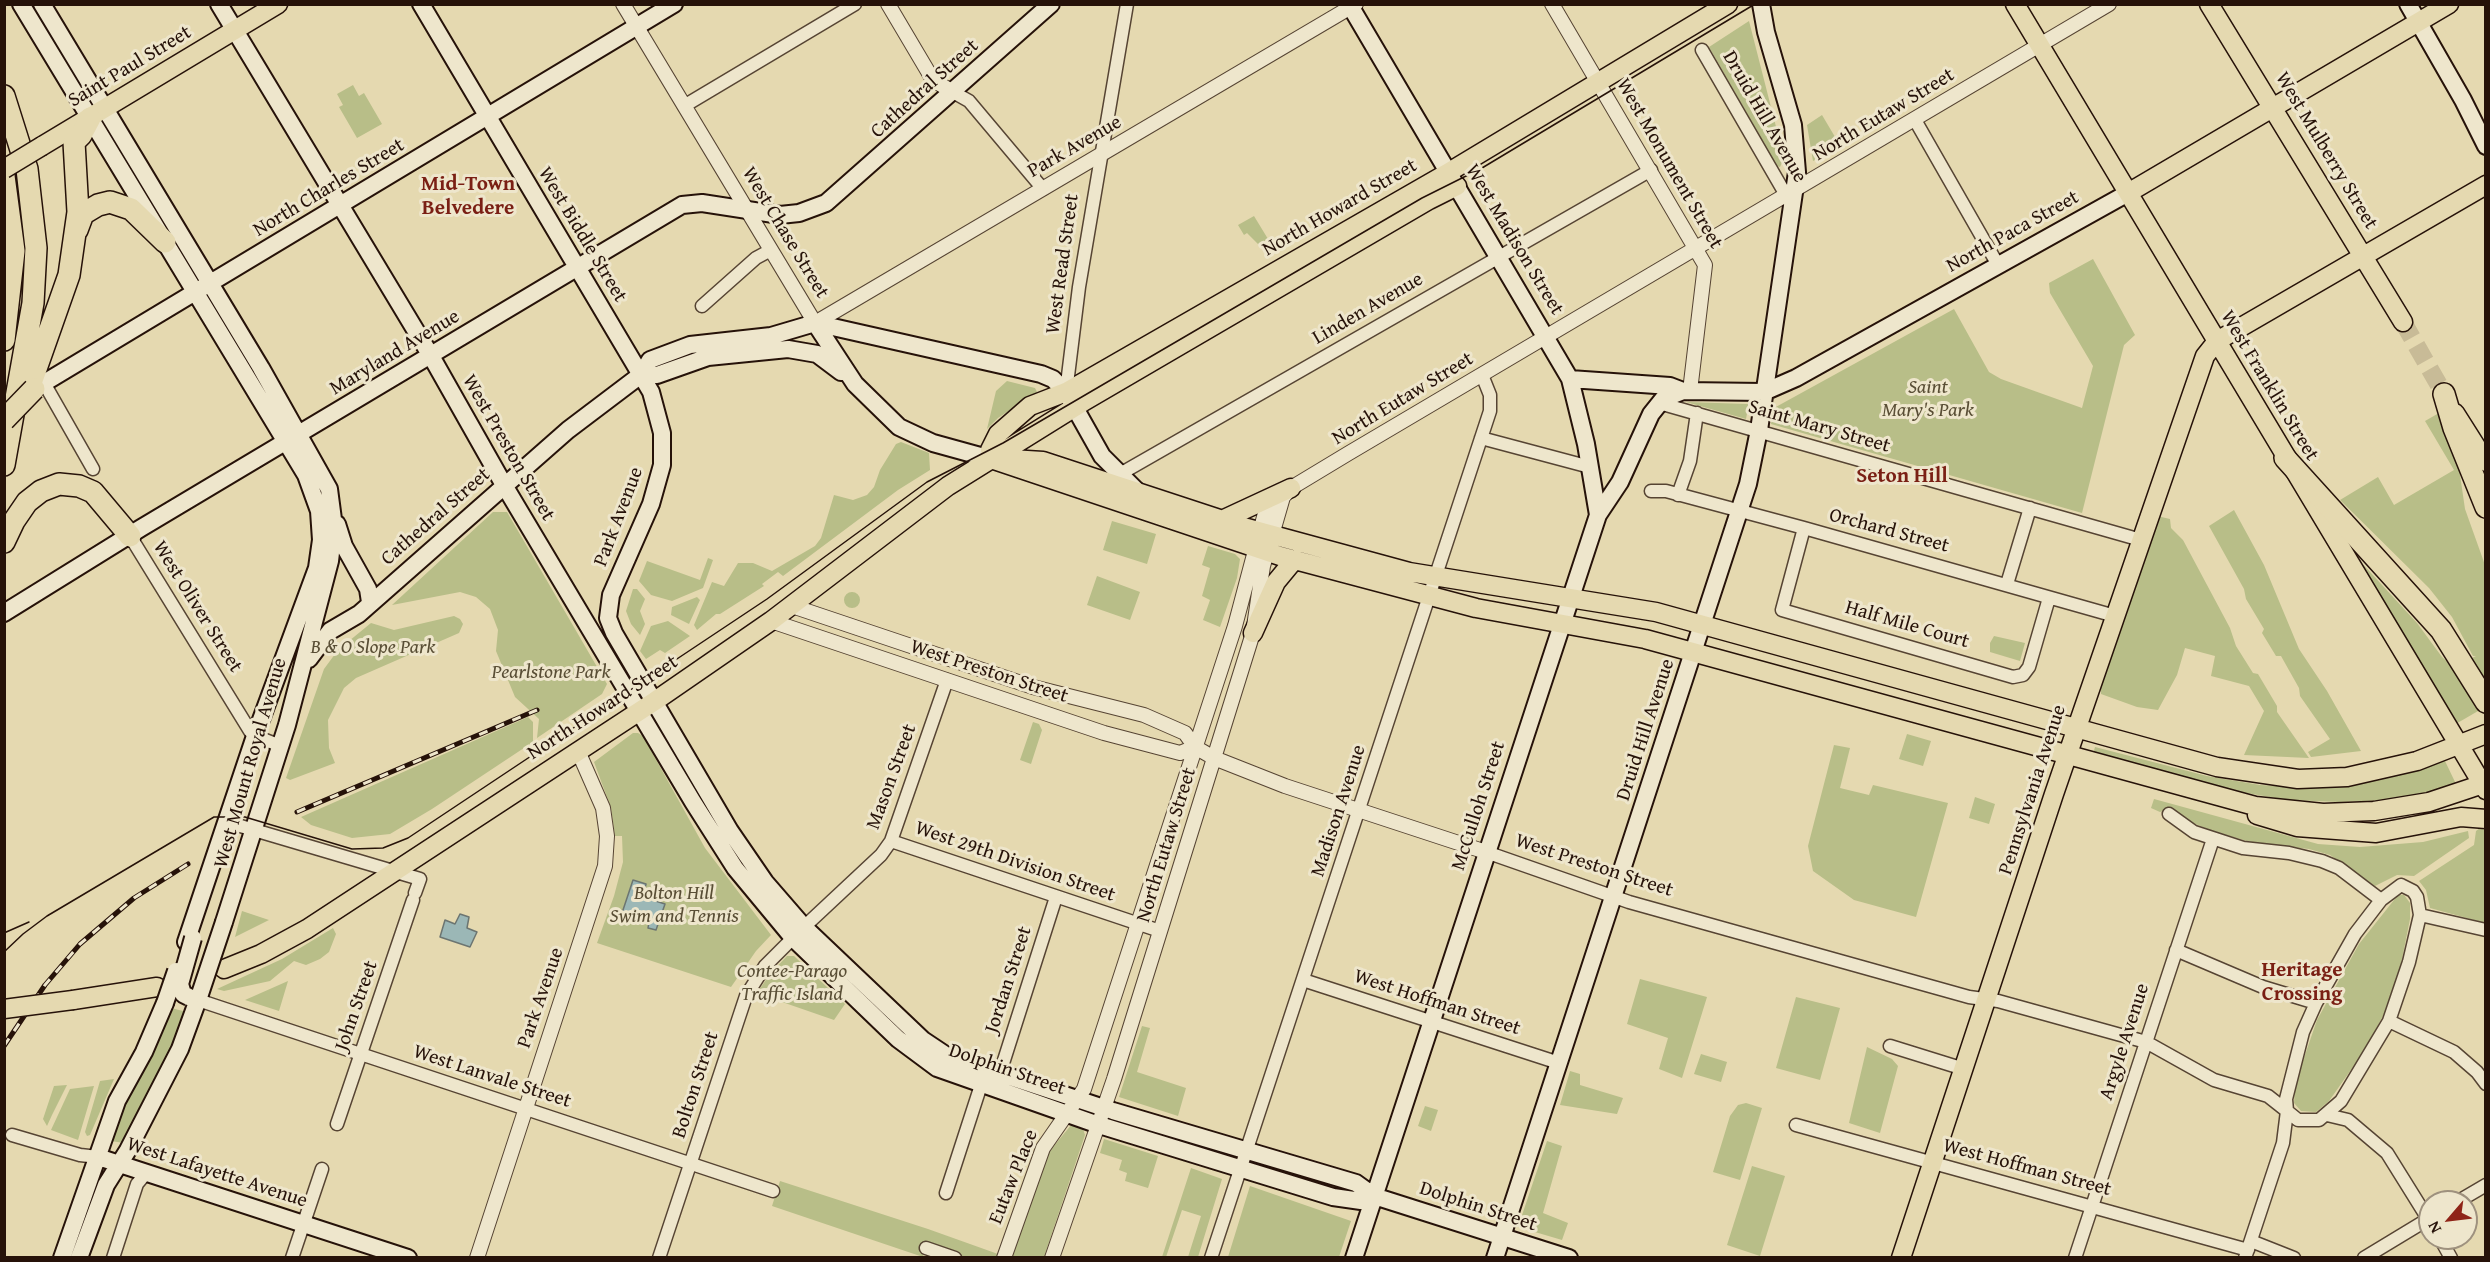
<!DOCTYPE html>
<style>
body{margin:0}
#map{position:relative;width:2490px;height:1262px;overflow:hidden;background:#e5d9b0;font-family:"Gentium Book Plus",serif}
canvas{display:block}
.frame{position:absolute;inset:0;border:6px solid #261209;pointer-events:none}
.north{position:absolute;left:2418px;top:1190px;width:60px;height:60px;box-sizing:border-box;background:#eee6cc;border:2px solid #9e917e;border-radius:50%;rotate:242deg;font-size:16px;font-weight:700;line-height:24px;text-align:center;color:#261209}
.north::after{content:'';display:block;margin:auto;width:21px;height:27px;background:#8f2418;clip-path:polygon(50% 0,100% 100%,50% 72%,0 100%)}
</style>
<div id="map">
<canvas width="2490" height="1262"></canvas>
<div class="frame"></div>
<div class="north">N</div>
</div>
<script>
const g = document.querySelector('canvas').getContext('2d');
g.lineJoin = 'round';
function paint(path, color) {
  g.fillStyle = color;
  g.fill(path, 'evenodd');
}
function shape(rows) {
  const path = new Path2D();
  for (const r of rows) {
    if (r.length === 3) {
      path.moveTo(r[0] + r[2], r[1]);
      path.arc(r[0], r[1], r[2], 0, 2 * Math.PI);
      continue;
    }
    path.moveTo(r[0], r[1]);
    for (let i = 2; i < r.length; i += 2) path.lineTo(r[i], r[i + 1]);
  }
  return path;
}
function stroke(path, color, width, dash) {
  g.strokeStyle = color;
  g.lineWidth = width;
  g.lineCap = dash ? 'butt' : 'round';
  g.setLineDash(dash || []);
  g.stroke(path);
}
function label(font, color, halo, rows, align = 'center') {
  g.font = font + ' "Gentium Book Plus",serif';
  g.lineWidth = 6;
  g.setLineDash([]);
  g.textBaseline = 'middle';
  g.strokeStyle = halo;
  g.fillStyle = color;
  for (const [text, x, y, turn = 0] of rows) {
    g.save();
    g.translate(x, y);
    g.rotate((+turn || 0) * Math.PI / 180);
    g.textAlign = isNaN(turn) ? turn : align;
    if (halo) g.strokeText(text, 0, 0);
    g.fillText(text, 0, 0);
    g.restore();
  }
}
paint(shape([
 [1749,21,1784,158,1780,167,1777,166,1709,47],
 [353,85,359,96,364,93,382,124,357,138,339,107,343,105,337,94],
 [1822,115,1841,147,1813,161,1807,125],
 [1254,216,1268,239,1259,245,1247,233,1244,235,1238,225],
 [2093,259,2135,335,2124,345,2082,513,1771,424,1774,408,1954,309,1989,372,2001,379,2082,408,2093,366,2050,293,2049,283],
 [1007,381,1035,388,1037,392,998,418,987,429,996,391],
 [1686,402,1748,404,1748,408,1746,419],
 [2439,413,2458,461,2465,509,2485,565,2485,707,2454,725,2348,548,2417,623,2442,657,2453,667,2476,656,2473,656,2452,617,2429,588,2340,500,2378,477,2394,505,2454,470,2425,421],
 [901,442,929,453,930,470,898,490,783,576,778,572,762,584,764,586,720,614,716,614,697,630,694,625,712,582,724,586,738,563,753,563,772,571,815,546,821,538,834,495,853,500,867,495,874,487,880,470,896,444],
 [2234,510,2264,565,2299,649,2327,691,2361,751,2311,757,2308,752,2330,739,2300,696,2299,688,2281,656,2276,656,2262,633,2264,629,2246,599,2244,589,2209,526],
 [493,512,507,512,607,684,602,694,537,738,539,719,515,697,496,651,498,630,490,609,476,597,460,592,392,605],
 [2157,516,2170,519,2171,528,2183,540,2230,628,2236,646,2253,673,2258,674,2277,706,2277,712,2309,758,2244,755,2264,711,2249,686,2211,676,2215,656,2185,648,2177,675,2158,710,2137,707,2101,694,2101,663],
 [1112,521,1156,534,1147,564,1103,550],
 [1208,546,1235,554,1240,559,1237,578,1220,627,1203,620,1210,600,1202,596,1210,568,1202,565],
 [708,558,713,560,703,588,672,601,651,595,639,581,647,561,700,580],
 [1097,576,1140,592,1130,620,1087,605],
 [633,589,637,589,645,599,640,611,645,624,640,635,631,624,626,611],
 [852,600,8],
 [697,597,700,600,689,624,671,615,672,607],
 [454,616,460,619,463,624,459,633,356,678,344,688,328,720,329,748,335,763,290,780,286,778,324,669,338,650,371,623,394,630],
 [668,621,690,636,665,653,660,650,646,659,640,651,651,626],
 [1994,636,2025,643,2020,661,1990,652,1990,643],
 [528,717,533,722,533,742,432,809,390,834,352,838,311,825,301,817],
 [1033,722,1039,724,1042,730,1031,764,1020,760],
 [633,733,638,733,643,736,705,848,771,935,756,951,731,987,597,943,614,896,623,862,622,836,615,836,611,808,594,762],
 [1907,734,1931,741,1923,766,1899,759],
 [1834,745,1850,748,1840,788,1869,795,1873,785,1948,803,1916,917,1854,900,1813,871,1808,846],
 [2095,747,2207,776,2260,785,2296,787,2377,778,2414,771,2445,761,2456,784,2410,797,2388,800,2340,802,2287,800,2212,787,2093,754],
 [1975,797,1995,804,1989,824,1969,818],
 [2154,799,2318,844,2360,847,2423,842,2468,831,2469,838,2414,876,2397,875,2375,886,2330,855,2309,849,2254,843,2212,831,2186,820,2170,808,2160,812,2151,808],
 [2480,828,2485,830,2485,923,2430,908,2426,890,2419,881,2474,845,2476,831],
 [2398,895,2404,895,2410,903,2410,919,2401,964,2386,1010,2365,1050,2329,1101,2316,1112,2301,1111,2294,1103,2295,1084,2317,1020,2359,944],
 [242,911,269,920,235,937],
 [333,928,336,934,329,952,320,959,306,965,294,961,270,981,224,991,217,989,282,959],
 [787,956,794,956,845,1004,834,1020,759,994,759,990,770,974],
 [1640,979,1707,997,1682,1078,1659,1069,1668,1038,1627,1024],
 [288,981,279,1011,245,1000],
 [1796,997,1840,1008,1820,1080,1776,1068],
 [171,1008,187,1012,181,1028,124,1143,111,1141,114,1125],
 [1142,1026,1150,1028,1137,1072,1186,1088,1178,1116,1119,1097],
 [1867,1047,1892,1059,1898,1066,1880,1133,1849,1123],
 [1701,1054,1727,1062,1721,1082,1694,1074],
 [1570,1071,1580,1074,1580,1085,1623,1098,1617,1114,1560,1105],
 [114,1079,90,1135,87,1136,85,1132,100,1081],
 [67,1085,52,1115,47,1126,43,1119,54,1086],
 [94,1086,78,1140,51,1130,70,1089],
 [1746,1103,1762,1108,1740,1180,1713,1172,1730,1116,1738,1105],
 [1425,1106,1438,1110,1431,1131,1418,1126],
 [1072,1124,1083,1129,1085,1135,1044,1257,1011,1258,1048,1153],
 [1104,1139,1158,1156,1148,1188,1125,1181,1127,1173,1119,1170,1122,1160,1100,1153],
 [1547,1141,1562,1146,1543,1213,1568,1223,1562,1240,1518,1227],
 [1752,1166,1785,1176,1760,1256,1727,1245],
 [1191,1168,1222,1179,1198,1257,1188,1257,1201,1216,1182,1210,1166,1257,1162,1257],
 [780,1181,928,1229,998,1254,997,1257,958,1257,925,1250,923,1257,772,1206],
 [1250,1186,1351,1221,1339,1257,1228,1257]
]), '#b8be88');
const water = shape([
 [633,880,646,884,643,897,665,904,656,930,648,928,649,922,622,913,633,880],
 [460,914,469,917,467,928,477,932,470,947,440,937,445,920,455,924,460,914]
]);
paint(water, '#9bb7b6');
stroke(water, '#6c7571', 1.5);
stroke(shape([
 [2403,322,2444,394]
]), '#c8bb97', 18, [18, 9]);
const minor = shape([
 [1702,50,1790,202],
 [953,92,969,101,1043,189],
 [684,106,855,4],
 [1915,120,1998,265],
 [702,306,756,258,769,251],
 [44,383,93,469],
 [1066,392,1079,287,1127,4],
 [1659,403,2141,540],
 [1481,438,1590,467],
 [1113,478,1651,170],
 [1651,491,1666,491,1804,528,2115,616],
 [1678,495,1690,461,1697,413],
 [1804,528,1782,610,2013,677,2023,675,2029,667,2049,598],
 [130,536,250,731,255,736,281,746],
 [2007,584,2030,508],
 [2169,814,2194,832,2243,848,2289,853,2322,861,2339,868,2381,900],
 [227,822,420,879,415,893],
 [891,841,1160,931],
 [1486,852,1629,902,1969,997,1998,1001,2146,1042,2214,1080,2268,1096,2287,1111,2283,1143,2245,1258],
 [2401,885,2413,891,2417,897,2420,915,2409,962,2389,1021,2341,1101,2319,1120,2298,1120,2287,1111,2286,1099,2303,1032,2316,1003,2355,934,2381,900,2401,885],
 [2420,915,2486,930],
 [804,927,881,855,891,841,947,680],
 [2176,950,2263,987,2316,1003],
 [1303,980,1559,1063],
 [198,1000,773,1191],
 [2389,1021,2454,1052,2477,1072,2486,1084],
 [1890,1046,1964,1069],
 [999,1076,1056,897],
 [2327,1115,2348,1120,2387,1153,2430,1222],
 [337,1124,413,900],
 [1796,1125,2248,1250],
 [12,1135,80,1155,98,1157],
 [946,1193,981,1085],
 [2457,1202,2486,1185],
 [2440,1238,2451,1258],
 [2251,1241,2294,1258],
 [926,1248,955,1258],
 [113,1258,137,1184,147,1172],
 [292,1258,322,1169],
 [659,1258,746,996,765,966,793,938],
 [1211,1258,1490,411,1490,395,1482,375],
 [2075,1258,2213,839],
 [2364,1258,2430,1218]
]);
const tertiary = shape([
 [623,4,815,323,1356,4],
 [888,4,933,80,953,92],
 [1552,4,1705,265,1690,391],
 [792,606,1033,687,1144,715,1185,733,1195,747,1214,758,1285,786,1486,852],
 [771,621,1104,733,1180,753,1195,747],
 [477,1258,605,866,607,836,603,808,578,751],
 [1004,1258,1043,1148,1084,1089,1235,626,1269,498],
 [1052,1258,1114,1079,1253,633,1263,566,1283,497,1291,488,1349,453,2109,4]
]);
const secondary = shape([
 [21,4,306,475,319,511,321,540,317,568,255,736,186,942],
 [42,4,261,368,329,489,334,527,330,561,287,725,224,922],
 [219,4,431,356,504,485,693,802,735,868,793,938,898,1039,937,1068,1096,1124,1333,1197,1361,1201,1374,1196],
 [421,4,651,392,662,433,662,465,651,504,611,595,608,618,614,633,730,831,765,882,804,927,923,1040,947,1056,1113,1111,1356,1183,1374,1196,1569,1258],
 [1349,4,1570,379,1586,444,1598,515],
 [2408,4,2463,100,2486,146],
 [815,323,1041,374,1053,379,1066,392,1102,456,1136,490],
 [815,323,855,384,899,427,933,443,991,459],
 [642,374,657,375,708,357,788,349,817,354,841,372],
 [1570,379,1670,386,1683,391,1764,392,1796,378,2128,193],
 [34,389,674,4],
 [337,524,344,546,368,589,370,602],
 [4,613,141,528,682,205,702,203,780,215,799,213,826,203,1051,4],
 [309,659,330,631,359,614,568,430,642,374,650,360,690,345,771,336,815,323],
 [98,1157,408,1258],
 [62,1258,117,1101,144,1052,165,1003],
 [79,1258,106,1185,128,1150,180,1049,200,994],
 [1354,1258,1598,515,1620,482,1651,414,1663,399,1683,391],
 [1495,1258,1748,484,1759,430,1797,172,1793,125,1766,32,1761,4]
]);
const primary = shape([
 [2015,4,2486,790],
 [2209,4,2403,322],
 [42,146,278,4],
 [2128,193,2449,4],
 [2455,413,2486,462],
 [991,459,1280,556,1476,608,1645,639,2255,806,2323,813,2374,811,2429,802,2486,783],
 [991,459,990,450,998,434,1030,406,1066,392,1449,172,1728,4],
 [1011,459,1043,461,1247,528,1409,572,1656,612,2217,767,2298,779,2347,777,2417,761,2486,734],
 [1222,520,1291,488],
 [1253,633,1276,582,1295,559],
 [2257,815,2297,827,2376,833,2461,817,2486,819],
 [224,969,261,954,307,929,655,701,771,621,948,486,1083,402,1429,200,1457,186],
 [73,1000,157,987],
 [1901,1258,2054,794,2205,356,2217,341,2486,185]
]);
const motorway = shape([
 [4,96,27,169,36,248,33,303,4,465],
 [4,176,14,251,4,340],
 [77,230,83,214,98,205,110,202,131,209,165,242],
 [31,383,69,275,78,212,74,142,81,135,90,118],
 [2444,394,2454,428,2486,507],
 [2285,458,2441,630,2486,702],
 [4,542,14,521,27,502,41,491,59,484,79,486,93,492,130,536]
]);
stroke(minor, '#564433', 15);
stroke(tertiary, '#564433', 16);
stroke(secondary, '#261209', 20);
stroke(primary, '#261209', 21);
stroke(motorway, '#261209', 24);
stroke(minor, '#eee6cc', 12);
stroke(tertiary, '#eee6cc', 14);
stroke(secondary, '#eee6cc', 16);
stroke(primary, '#e5d9b0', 18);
stroke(motorway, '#e5d9b0', 21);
stroke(shape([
 [4,933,29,922],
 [4,952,23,934,47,916,214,817,245,817,352,849,383,848,408,838,767,599,927,482,1003,443,1422,198,1482,168,1755,4]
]), '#261209', 1.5);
const rail = shape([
 [297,812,537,710],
 [4,1046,45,985,80,944,134,898,188,864]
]);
stroke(rail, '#261209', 5);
stroke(rail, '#eee6cc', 3, [9]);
const secondaryBridge = shape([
 [200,994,224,922],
 [189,997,183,994,180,984,193,938],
 [165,1003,176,971]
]);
const primaryBridge = shape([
 [4,169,42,146],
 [4,1009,73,1000]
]);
const motorwayBridge = shape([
 [4,420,34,389]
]);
stroke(secondaryBridge, '#261209', 20, []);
stroke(primaryBridge, '#261209', 21, []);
stroke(motorwayBridge, '#261209', 24, []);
stroke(secondaryBridge, '#eee6cc', 16);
stroke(primaryBridge, '#e5d9b0', 18);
stroke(motorwayBridge, '#e5d9b0', 21);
label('20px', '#261209', '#eee6cc', [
 ["Saint Paul Street",130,67,-31],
 ["Cathedral Street",925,89,-42],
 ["North Eutaw Street",1884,115,-31],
 ["Druid Hill Avenue",1764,117,60],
 ["Park Avenue",1075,147,-30],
 ["West Mulberry Street",2326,151,59],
 ["West Monument Street",1669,164,60],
 ["North Charles Street",329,188,-31],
 ["North Howard Street",1340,208,-30],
 ["North Paca Street",2013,232,-29],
 ["West Chase Street",785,233,59],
 ["West Biddle Street",582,235,59],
 ["West Madison Street",1514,240,59],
 ["West Read Street",1063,264,-82],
 ["Linden Avenue",1368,309,-30],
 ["Maryland Avenue",395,353,-31],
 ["West Franklin Street",2269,386,59],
 ["North Eutaw Street",1403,399,-31],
 ["Saint Mary Street",1819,427,16],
 ["West Preston Street",508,448,60],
 ["Cathedral Street",436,517,-41],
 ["Park Avenue",619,517,-69],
 ["Orchard Street",1889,531,15],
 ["West Oliver Street",197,607,58],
 ["Half Mile Court",1907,625,16],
 ["West Preston Street",989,672,18],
 ["North Howard Street",603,708,-33],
 ["Druid Hill Avenue",1646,730,-72],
 ["West Mount Royal Avenue",251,763,-74],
 ["Mason Street",892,777,-70],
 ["Pennsylvania Avenue",2033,790,-72],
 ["McCulloh Street",1479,806,-72],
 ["Madison Avenue",1339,811,-72],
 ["North Eutaw Street",1167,845,-73],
 ["West 29th Division Street",1015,862,19],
 ["West Preston Street",1594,866,18],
 ["Jordan Street",1009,980,-72],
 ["Park Avenue",541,998,-71],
 ["West Hoffman Street",1437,1003,18],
 ["John Street",357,1006,-71],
 ["Argyle Avenue",2125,1042,-72],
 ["Dolphin Street",1007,1070,19],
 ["West Lanvale Street",492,1077,18],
 ["Bolton Street",696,1085,-72],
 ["West Hoffman Street",2027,1168,15],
 ["West Lafayette Avenue",217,1173,18],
 ["Eutaw Place",1014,1177,-68],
 ["Dolphin Street",1478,1207,18]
]);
label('italic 20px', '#594e35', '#eee6cc', [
 ["Saint",1928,388],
 ["Mary's Park",1928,411],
 ["B & O Slope Park",373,648],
 ["Pearlstone Park",551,673],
 ["Bolton Hill",674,894],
 ["Swim and Tennis",674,917],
 ["Contee-Parago",792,972],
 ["Traffic Island",792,995]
]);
label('bold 21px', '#7a1f14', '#eee6cc', [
 ["Mid-Town",468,185],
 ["Belvedere",468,209],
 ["Seton Hill",1902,477],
 ["Heritage",2302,971],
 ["Crossing",2302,995]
]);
</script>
